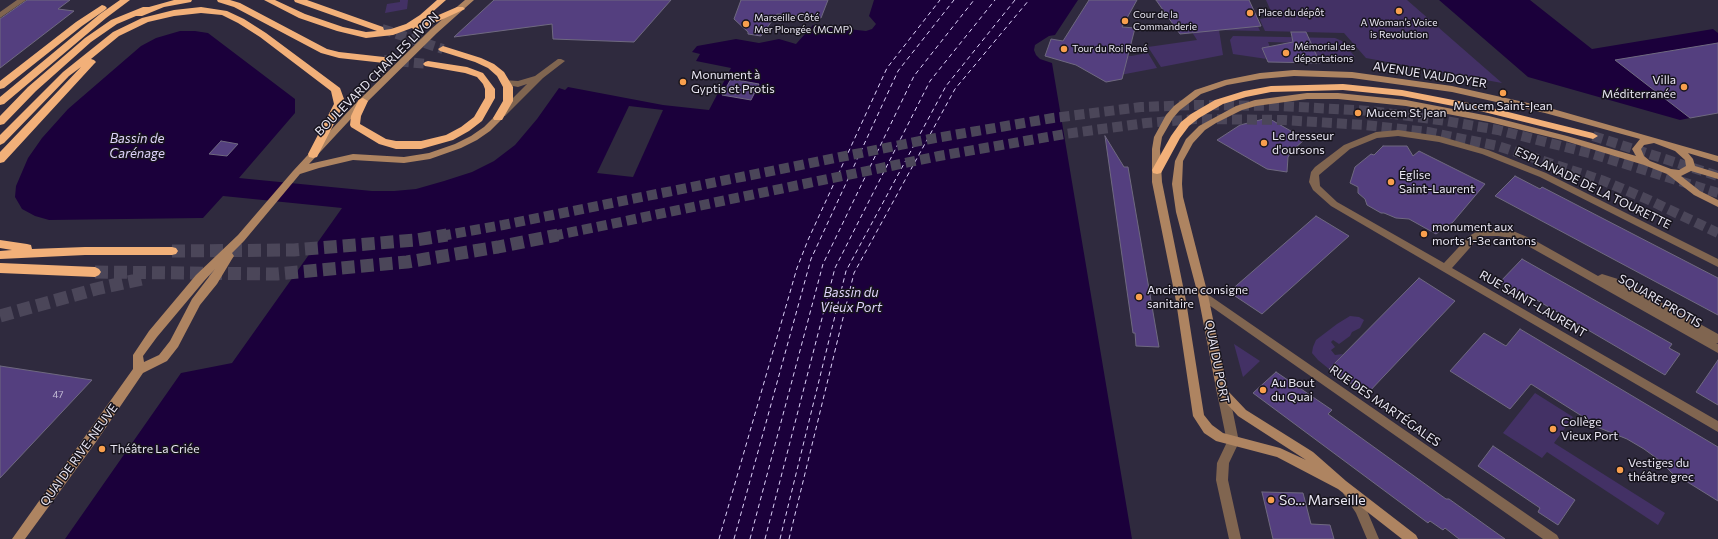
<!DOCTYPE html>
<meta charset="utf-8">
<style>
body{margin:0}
canvas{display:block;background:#2f2a3e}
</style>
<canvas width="1718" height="539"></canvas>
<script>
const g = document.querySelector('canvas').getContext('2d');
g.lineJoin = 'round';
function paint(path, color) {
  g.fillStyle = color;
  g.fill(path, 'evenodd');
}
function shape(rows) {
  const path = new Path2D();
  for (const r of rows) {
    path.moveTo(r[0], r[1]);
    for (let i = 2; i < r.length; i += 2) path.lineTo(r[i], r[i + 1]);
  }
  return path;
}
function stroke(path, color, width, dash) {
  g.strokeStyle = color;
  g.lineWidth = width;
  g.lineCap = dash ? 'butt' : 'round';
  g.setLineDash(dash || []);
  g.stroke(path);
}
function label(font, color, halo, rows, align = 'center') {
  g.font = font + ' Commissioner,sans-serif';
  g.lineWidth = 3;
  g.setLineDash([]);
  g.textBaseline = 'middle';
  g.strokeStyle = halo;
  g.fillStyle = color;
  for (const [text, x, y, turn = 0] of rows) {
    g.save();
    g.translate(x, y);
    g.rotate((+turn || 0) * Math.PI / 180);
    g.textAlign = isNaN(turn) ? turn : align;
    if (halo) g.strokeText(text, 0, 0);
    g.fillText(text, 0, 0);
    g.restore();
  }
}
paint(shape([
 [400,0,408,0,407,9,385,13,387,4,400,2],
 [1266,0,1407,0,1502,83,1366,58,1344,33,1265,31,1260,20,1260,19,1273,16],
 [1255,20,1260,31,1219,30,1223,55,1161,67,1148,47,1197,40,1192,32],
 [1233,36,1335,38,1342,41,1355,57,1319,60,1302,43,1268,42,1272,52,1267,59,1233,54,1230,40],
 [1089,50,1131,56,1148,53,1157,68,1104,78],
 [1350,316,1359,317,1364,320,1360,328,1352,332,1350,336,1339,344,1333,340,1331,342,1335,347,1331,350,1335,355,1343,354,1329,369,1318,360,1312,353,1313,347,1316,340,1337,324],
 [1234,344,1260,361,1243,377],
 [1535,393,1573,417,1554,443,1665,513,1658,525,1547,452,1542,458,1503,433]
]), '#433165');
paint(shape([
 [874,0,1078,0,1055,35,1049,36,1035,45,1034,50,1036,55,1040,59,1052,63,1132,539,65,539,181,373,232,363,342,208,223,196,203,218,49,220,35,216,22,209,15,197,16,186,28,158,42,138,68,109,141,46,156,38,180,31,195,31,208,33,295,99,295,113,239,178,372,191,394,191,416,189,444,181,472,172,494,161,515,145,537,119,559,88,565,90,568,87,663,105,709,110,731,68,696,61,700,54,692,52,697,46,736,39,759,43,779,39,796,44,813,25,866,31,872,29,876,24,869,16],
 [1439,0,1530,0,1592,49,1713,29,1718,33,1718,43,1615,60,1690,118,1680,120,1528,77]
]), '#1b003b');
paint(shape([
 [629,106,663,110,633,177,597,173]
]), '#2f2a3e');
stroke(shape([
 [719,539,797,268,808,240,887,68,940,0],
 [734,539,811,259,898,71,954,0],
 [750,539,823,264,914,76,974,0],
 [765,539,835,268,930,81,995,0],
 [780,539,846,271,946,86,1015,0],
 [789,539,854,273,955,89,1029,0]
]), '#ded3fa', 1, [4.5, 3.5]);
const building = shape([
 [27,0,70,0,58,9,74,11,0,68,0,19,27,0],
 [494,0,671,0,634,42,553,39,552,24,454,37,494,0],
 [741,0,828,0,821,18,777,14,761,36,748,34,748,32,734,19,741,0],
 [1089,0,1137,0,1122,27,1135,28,1122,79,1106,82,1076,65,1045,56,1051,39,1063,41,1089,0],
 [1156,0,1249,0,1261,26,1180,34,1156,0],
 [1291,32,1306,32,1320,63,1268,62,1262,48,1293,42,1291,32],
 [1718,43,1718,113,1690,118,1615,60,1718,43],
 [731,79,759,84,751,100,722,95,731,79],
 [1268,118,1305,139,1293,150,1288,157,1287,172,1267,169,1217,140,1240,125,1268,118],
 [1105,136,1124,167,1128,167,1159,347,1136,346,1135,333,1133,333,1105,136],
 [221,141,238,144,227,156,209,154,221,141],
 [1383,146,1407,146,1413,156,1419,151,1485,184,1453,222,1436,234,1409,219,1396,218,1384,213,1381,213,1367,205,1365,199,1358,193,1358,187,1350,183,1355,167,1371,154,1374,155,1383,146],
 [1515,176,1540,189,1542,187,1718,278,1718,315,1495,196,1515,176],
 [1316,216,1349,236,1262,314,1229,292,1316,216],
 [1522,259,1672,344,1669,348,1680,354,1665,375,1535,299,1533,301,1500,282,1522,259],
 [1419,278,1455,301,1367,394,1329,369,1419,278],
 [1520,329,1718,447,1718,501,1681,478,1679,480,1659,460,1644,449,1627,439,1592,425,1593,423,1531,384,1510,409,1450,371,1484,333,1506,346,1520,329],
 [1718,360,1718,405,1696,392,1718,360],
 [0,366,92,380,0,478,0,366],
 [1276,372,1332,410,1328,414,1446,499,1449,499,1505,539,1459,539,1445,528,1443,530,1430,521,1428,523,1253,393,1276,372],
 [1493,446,1575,500,1558,525,1538,512,1540,508,1478,466,1493,446],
 [1262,492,1303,493,1311,524,1330,525,1334,539,1273,539,1262,492]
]);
paint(building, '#543f7f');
stroke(building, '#6f6980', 1);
stroke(shape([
 [382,29,443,49],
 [384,60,428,64],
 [1593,136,1718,176],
 [441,236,503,225,930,139,1053,118,1141,107,1196,105,1280,106,1371,111,1446,121,1498,130,1593,154,1718,193],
 [553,236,939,156,1065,134,1146,123,1196,119,1283,120,1365,125,1428,132,1498,146,1604,181,1649,200,1718,233]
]), '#4b4659', 10, [10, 5]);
stroke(shape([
 [172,251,294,250,416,240,447,235],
 [95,272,277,274,407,262,498,247,558,235],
 [0,316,96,289,146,278]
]), '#4b4659', 13, [13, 6]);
paint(shape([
 [17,0,26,0,0,18,0,12,17,0],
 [558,59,561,59,565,61,543,78,505,116,499,116,498,114,499,112,527,84,518,87,503,84,502,82,503,80,518,81,535,76,558,59],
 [1398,130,1439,136,1488,150,1546,173,1718,259,1718,267,1540,177,1482,154,1439,142,1398,136,1377,138,1350,149,1319,175,1320,186,1337,202,1444,263,1469,236,1478,231,1498,228,1513,231,1534,240,1598,276,1602,274,1621,280,1718,334,1718,343,1716,343,1718,344,1718,353,1585,278,1528,246,1511,238,1498,236,1483,236,1475,242,1452,268,1718,421,1718,432,1331,206,1313,190,1309,182,1311,172,1315,167,1344,145,1376,132,1398,130],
 [1203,291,1557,535,1559,539,1543,539,1199,298,1198,295,1199,292,1203,291],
 [1223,388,1227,390,1229,393,1239,442,1229,463,1228,480,1241,539,1229,539,1216,480,1217,463,1227,442,1217,393,1219,390,1223,388],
 [1349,487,1353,489,1365,506,1379,539,1367,539,1356,513,1343,493,1345,489,1349,487]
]), '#806550');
paint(shape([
 [465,0,474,0,437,33,361,108,309,164,353,154,404,157,429,153,455,144,471,136,484,127,495,116,501,116,502,118,501,120,490,131,477,140,461,148,430,159,404,163,353,160,319,168,300,174,244,241,232,253,234,256,232,259,217,284,200,305,178,347,167,361,143,373,96,442,25,539,12,539,133,369,133,355,149,331,196,275,238,235,293,171,355,104,431,29,465,0],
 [215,269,192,299,170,341,159,355,144,362,143,356,157,337,204,281,215,269],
 [1294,70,1352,72,1452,86,1546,107,1718,156,1718,162,1688,153,1693,159,1695,166,1718,173,1718,179,1691,171,1681,176,1700,191,1718,200,1718,207,1694,195,1667,174,1644,165,1562,140,1489,122,1406,106,1338,99,1307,99,1256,106,1242,110,1216,123,1205,130,1193,143,1183,161,1182,184,1183,197,1208,295,1228,391,1246,410,1313,452,1346,481,1416,535,1418,539,1402,539,1338,489,1277,457,1216,441,1204,433,1193,416,1176,301,1152,182,1152,149,1154,137,1166,115,1174,106,1195,90,1225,80,1260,73,1294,70],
 [1294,76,1352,78,1452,92,1545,113,1640,139,1632,149,1636,156,1567,136,1489,116,1406,100,1338,93,1307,93,1255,100,1236,106,1199,126,1186,139,1175,161,1172,184,1176,212,1198,295,1217,393,1238,416,1306,460,1280,448,1223,433,1212,425,1204,415,1186,301,1162,182,1160,149,1162,137,1173,118,1180,110,1201,94,1227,85,1260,79,1294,76],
 [1654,143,1675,151,1685,160,1686,166,1679,170,1671,169,1650,161,1644,156,1641,149,1644,145,1654,143]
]), '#ae8461');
paint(shape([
 [120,0,130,0,106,18,4,104,0,105,0,97,100,14,120,0],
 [174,0,192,0,191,2,164,7,142,16,136,16,117,24,91,42,36,91,4,124,0,125,0,116,28,87,85,38,111,20,143,7,149,7,174,0],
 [217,0,230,0,240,3,327,49,339,52,384,57,389,60,384,63,339,58,321,53,234,7,218,2,217,0],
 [264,0,275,0,305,14,343,27,366,32,377,31,295,2,294,0,307,0,383,27,384,30,391,29,406,24,420,15,437,0,446,0,420,23,457,7,463,7,465,9,419,30,416,31,412,28,393,35,366,38,337,31,299,18,264,0],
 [102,5,105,6,107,8,105,10,82,26,4,88,0,89,0,81,76,22,102,5],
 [201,7,227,11,244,19,266,33,340,88,344,99,344,104,317,157,313,158,309,157,308,154,334,104,331,91,260,37,238,23,222,15,201,13,174,16,148,22,119,36,91,59,94,60,96,62,94,64,4,162,0,163,0,152,81,67,69,76,4,143,0,145,0,135,63,72,113,32,142,18,174,10,201,7],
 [443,46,481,58,494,64,504,72,513,87,513,101,502,120,494,120,493,118,503,101,503,87,497,76,488,68,475,62,440,51,438,49,443,46],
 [428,61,467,67,483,73,495,89,495,98,482,121,469,131,453,140,421,149,396,149,379,144,351,127,350,125,351,116,359,99,363,98,368,101,361,116,360,124,386,139,396,141,421,141,446,135,461,127,474,117,485,98,485,89,483,84,477,77,465,73,425,66,423,64,425,62,428,61],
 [1343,84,1402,90,1484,106,1593,133,1598,136,1593,139,1484,112,1402,96,1343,90,1271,92,1246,97,1223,104,1199,118,1189,126,1180,138,1161,173,1157,174,1153,173,1152,170,1171,136,1181,122,1191,114,1215,100,1244,91,1271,86,1343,84],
 [0,240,27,244,31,245,32,249,85,247,172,247,176,248,178,251,176,254,172,255,85,255,0,259,0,251,12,250,0,248,0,240],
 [0,263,95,267,99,269,101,272,99,275,95,277,0,273,0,263]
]), '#f2b079');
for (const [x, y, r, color] of [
 [1399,11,4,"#f99f4d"],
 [1250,13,4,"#f99f4d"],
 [1125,21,4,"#f99f4d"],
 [746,24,4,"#f99f4d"],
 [1064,49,4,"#f99f4d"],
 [1286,53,4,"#f99f4d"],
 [683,82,4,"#f99f4d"],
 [1684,87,4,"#f99f4d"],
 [1503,93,4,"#f99f4d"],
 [1358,113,4,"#f99f4d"],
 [1264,143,4,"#f99f4d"],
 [1391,182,4,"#f99f4d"],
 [1424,234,4,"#f99f4d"],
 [1139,297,4,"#f99f4d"],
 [1263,390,4,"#f99f4d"],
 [1553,429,4,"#f99f4d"],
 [102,449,4,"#f99f4d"],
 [1620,470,4,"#f99f4d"],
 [1271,500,4,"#f99f4d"]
]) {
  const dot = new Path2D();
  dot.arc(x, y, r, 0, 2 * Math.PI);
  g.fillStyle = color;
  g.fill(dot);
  stroke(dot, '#17141d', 1.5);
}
label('10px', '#e9e6f3', '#17141d', [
 ["Place du dépôt",1258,13],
 ["Cour de la",1133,15],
 ["Commanderie",1133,27],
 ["Marseille Côté",754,18],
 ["Mer Plongée (MCMP)",754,30],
 ["A Woman’s Voice",1399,23,"center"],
 ["is Revolution",1399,35,"center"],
 ["Mémorial des",1294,47],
 ["déportations",1294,59],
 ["Tour du Roi René",1072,49]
], 'left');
label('10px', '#c4bcd6', null, [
 ["47",58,395]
]);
label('12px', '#e9e6f3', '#17141d', [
 ["BOULEVARD CHARLES LIVON",377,74,-45],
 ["AVENUE VAUDOYER",1430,75,9],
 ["ESPLANADE DE LA TOURETTE",1593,188,26],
 ["SQUARE PROTIS",1660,301,30],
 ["RUE SAINT-LAURENT",1533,304,30],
 ["QUAI DU PORT",1217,362,79],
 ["RUE DES MARTÉGALES",1385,406,35],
 ["QUAI DE RIVE-NEUVE",79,455,-54]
]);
label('12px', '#e9e6f3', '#17141d', [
 ["Monument à",691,75],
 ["Gyptis et Protis",691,89],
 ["Villa",1676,80,"right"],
 ["Méditerranée",1676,94,"right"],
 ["Mucem Saint-Jean",1503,106,"center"],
 ["Mucem St Jean",1366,113],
 ["Le dresseur",1272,136],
 ["d'oursons",1272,150],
 ["Église",1399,175],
 ["Saint-Laurent",1399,189],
 ["monument aux",1432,227],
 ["morts 1-3e cantons",1432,241],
 ["Ancienne consigne",1147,290],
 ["sanitaire",1147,304],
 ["Au Bout",1271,383],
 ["du Quai",1271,397],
 ["Collège",1561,422],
 ["Vieux Port",1561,436],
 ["Théâtre La Criée",110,449],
 ["Vestiges du",1628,463],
 ["théâtre grec",1628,477]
], 'left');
label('italic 13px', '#ded3fa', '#17141d', [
 ["Bassin de",137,139],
 ["Carénage",137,154],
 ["Bassin du",851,293],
 ["Vieux Port",851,308]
]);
label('14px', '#e9e6f3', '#17141d', [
 ["So... Marseille",1279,500]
], 'left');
</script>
